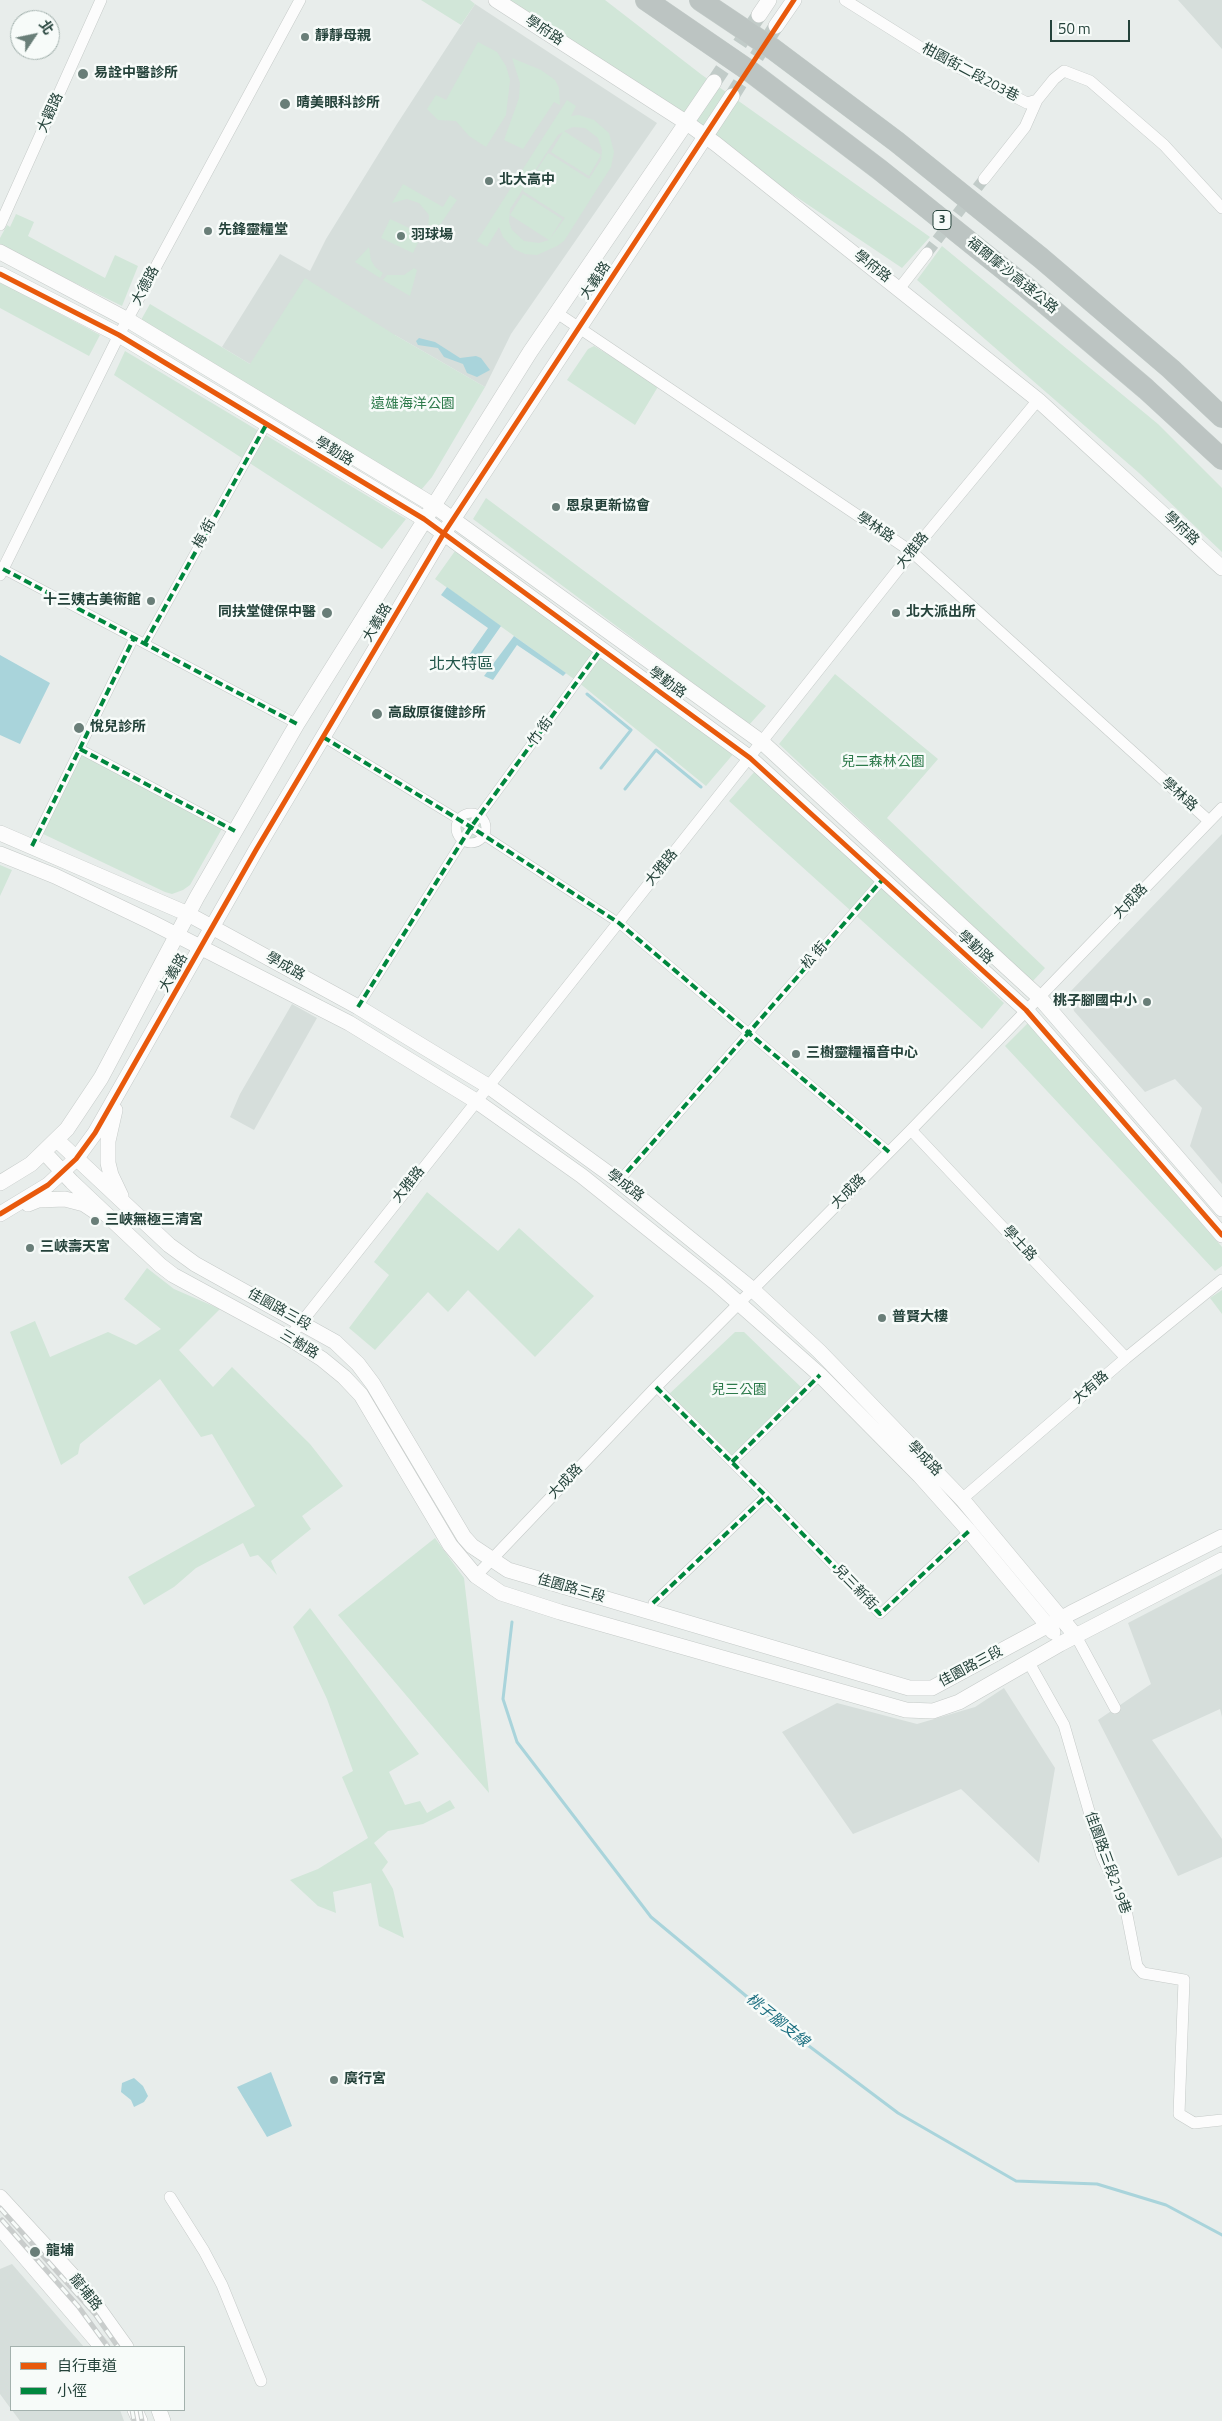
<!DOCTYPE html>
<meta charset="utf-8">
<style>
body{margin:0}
#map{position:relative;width:1222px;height:2421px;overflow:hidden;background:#e8edeb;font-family:"Titillium Web","Noto Sans TC",sans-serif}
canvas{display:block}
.legend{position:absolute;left:10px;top:2346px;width:175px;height:65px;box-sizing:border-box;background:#f7fbf9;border:1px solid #a3b1ad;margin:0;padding:6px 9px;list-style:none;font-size:15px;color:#24423a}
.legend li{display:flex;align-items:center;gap:10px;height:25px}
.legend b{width:25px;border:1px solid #a3b1ad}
.north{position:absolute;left:10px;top:10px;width:50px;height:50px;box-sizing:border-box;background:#f7fbf9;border:1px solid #a3b1ad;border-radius:50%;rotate:56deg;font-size:14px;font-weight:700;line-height:20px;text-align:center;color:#24423a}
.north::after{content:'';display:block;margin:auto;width:18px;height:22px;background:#697e78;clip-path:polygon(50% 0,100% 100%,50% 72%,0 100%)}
.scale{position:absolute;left:1050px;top:20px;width:80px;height:22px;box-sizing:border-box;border:2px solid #24423a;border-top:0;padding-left:6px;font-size:15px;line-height:18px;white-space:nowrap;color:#24423a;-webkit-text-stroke:4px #f7fbf9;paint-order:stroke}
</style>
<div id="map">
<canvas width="1222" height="2421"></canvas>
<ul class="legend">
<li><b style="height:6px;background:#e8590c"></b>自行車道</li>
<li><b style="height:6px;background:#00873e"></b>小徑</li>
</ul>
<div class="north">北</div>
<div class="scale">50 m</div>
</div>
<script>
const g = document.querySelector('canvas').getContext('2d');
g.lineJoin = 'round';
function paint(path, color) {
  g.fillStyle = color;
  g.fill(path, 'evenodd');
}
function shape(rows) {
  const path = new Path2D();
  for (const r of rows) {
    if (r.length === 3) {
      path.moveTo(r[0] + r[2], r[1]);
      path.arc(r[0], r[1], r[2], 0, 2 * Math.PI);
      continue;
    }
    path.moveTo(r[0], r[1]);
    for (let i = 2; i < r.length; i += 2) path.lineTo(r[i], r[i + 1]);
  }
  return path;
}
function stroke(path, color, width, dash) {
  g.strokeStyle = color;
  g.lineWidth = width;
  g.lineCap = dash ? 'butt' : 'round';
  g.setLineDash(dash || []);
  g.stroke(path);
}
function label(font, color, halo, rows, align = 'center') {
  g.font = font + ' "Titillium Web","Noto Sans TC",sans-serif';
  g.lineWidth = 5;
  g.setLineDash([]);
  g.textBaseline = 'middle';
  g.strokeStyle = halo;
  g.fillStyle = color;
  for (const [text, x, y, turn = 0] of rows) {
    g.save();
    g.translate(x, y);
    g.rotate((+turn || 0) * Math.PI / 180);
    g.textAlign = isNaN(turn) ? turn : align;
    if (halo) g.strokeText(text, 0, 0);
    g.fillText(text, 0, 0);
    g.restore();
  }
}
paint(shape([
 [1178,0,1222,0,1222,49],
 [475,4,657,123,511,334,485,387,395,335,250,364,222,347,280,254,310,271,326,239,397,124],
 [1222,834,1222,1184,1190,1146,1202,1108,1175,1079,1145,1092,1074,1011,1069,993],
 [292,1004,317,1018,254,1130,230,1117,240,1094],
 [1222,1574,1222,1717,1220,1709,1152,1740,1222,1839,1222,1857,1178,1876,1098,1720,1151,1684,1128,1623],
 [1004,1688,1055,1768,1039,1863,961,1789,853,1834,782,1732,837,1703,917,1724,975,1707],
 [12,2264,84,2347,11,2347,11,2409,0,2394,0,2269],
 [12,2410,120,2410,124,2421,20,2421]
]), '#d6dedb');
paint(shape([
 [421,0,470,0,475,4,461,25],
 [496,0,605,0,702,75,930,237,902,268,697,130],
 [478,42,497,52,506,66,510,80,506,115,486,147,469,136,456,121,438,120,427,109,436,95,446,100],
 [512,58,541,70,555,80,559,88,560,105,554,102,523,149,504,140,519,98,520,83],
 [567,100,576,106,571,116,579,115,594,120,609,133,614,152,611,167,564,241,557,246,537,255,525,254,514,249,503,237,499,227,487,247,477,241],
 [573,127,585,128,598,138,602,150,601,160,589,179,548,153,523,191,565,218,549,240,562,219,523,194,510,215,549,240,539,243,524,241,512,230,509,222,510,209,558,135,563,132,551,152,589,176,601,155,564,131],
 [403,184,443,207,450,195,457,200,435,232,428,230,429,215,419,203,407,199,392,203],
 [16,214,34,222,28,236,105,278,115,255,138,266,122,306,0,246,0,238,7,225,10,227],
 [390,219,422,234,413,253,381,238],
 [942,246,1158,424,1222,488,1222,552,1139,473,917,280],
 [369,247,371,260,375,267,383,273,380,278,355,262],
 [414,268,417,270,410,296,383,280,387,275,404,275],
 [305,278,395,335,485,387,432,477,421,490,141,320,150,304,250,364],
 [0,282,100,335,89,356,0,308],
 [594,346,659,385,635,425,567,380,588,349],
 [125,351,406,519,382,549,114,375],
 [486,498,766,706,749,725,473,519],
 [455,551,735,752,706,786,578,682,435,579],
 [835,674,938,759,887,818,1045,968,1032,982,779,744],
 [80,749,224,825,190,885,183,890,172,894,165,892,39,832],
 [756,770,1004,1003,982,1029,729,801],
 [471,828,15],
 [0,865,12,870,0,896],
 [1028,1023,1222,1247,1222,1266,1215,1271,1005,1046],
 [427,1192,498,1251,519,1228,594,1296,535,1357,468,1290,448,1312,428,1292,375,1350,349,1328,389,1275,374,1262],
 [147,1268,174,1289,220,1309,179,1350,213,1387,232,1367,310,1444,343,1486,302,1516,311,1529,271,1561,277,1575,258,1555,250,1557,243,1543,196,1568,174,1587,144,1605,128,1577,255,1506,212,1434,201,1437,160,1379,80,1444,78,1454,61,1465,10,1332,35,1321,50,1357,108,1332,136,1345,161,1329,124,1299],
 [1222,1290,1222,1314,1210,1298],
 [735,1332,744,1332,804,1390,732,1462,666,1397],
 [435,1538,464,1578,489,1793,338,1615],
 [310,1608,419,1754,389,1772,405,1805,420,1801,427,1813,450,1800,455,1808,423,1824,388,1831,374,1843,388,1862,382,1870,393,1889,404,1938,379,1926,371,1883,333,1892,336,1913,318,1906,290,1880,318,1869,368,1838,342,1777,353,1771,327,1699,293,1627]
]), '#d1e6d8');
paint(shape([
 [419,338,435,342,460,358,476,356,481,358,490,370,477,377,467,373,463,364,444,357,438,348,418,345,416,341],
 [447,587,501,626,471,669,462,665,488,628,441,595],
 [514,636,566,673,563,676,517,645,493,680,484,676],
 [0,655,50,683,20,744,0,735],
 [271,2072,292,2126,267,2137,237,2087],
 [134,2078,143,2086,148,2096,144,2102,134,2107,131,2100,121,2092,122,2083]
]), '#a9d4db');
stroke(shape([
 [587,694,631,730,601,768],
 [625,789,656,750,701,787],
 [512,1622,503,1699,517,1742,651,1917,781,2025,898,2113,1016,2181,1097,2184,1166,2205,1222,2235]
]), '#a9d4db', 3);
stroke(shape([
 [927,253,984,179]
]), '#c1cbc8', 11, [11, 5.5]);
stroke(shape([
 [714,82,759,15],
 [732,96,776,26]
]), '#c1cbc8', 15, [15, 8]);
const pedestrian = shape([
 [3,569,297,724],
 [145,643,266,425],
 [323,737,471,827,619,923,889,1152],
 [80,749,235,831],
 [471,828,15],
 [32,846,134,638],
 [358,1007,471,827,601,649],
 [619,1181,883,879],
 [656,1387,766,1496,880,1614,969,1531],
 [732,1462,820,1375],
 [653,1603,766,1496]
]);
const minor = shape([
 [845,0,923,49,1027,103,1037,100,1054,79,1064,71,1090,81,1164,145,1222,208],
 [984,179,1025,127,1037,100],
 [0,225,101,0],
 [899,289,927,253],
 [557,313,912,552,1209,821],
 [0,575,119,335,300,0],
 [911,1130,1126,1358],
 [289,1338,912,552,1038,400],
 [962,1499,1126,1358,1222,1280],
 [476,1576,656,1387,911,1130,1222,808],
 [1076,1636,1115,1708],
 [1028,1661,1064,1725,1102,1856,1125,1905,1137,1966,1143,1973,1184,1980,1179,2114,1194,2123,1222,2120],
 [170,2197,204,2251,222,2285,261,2381]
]);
const tertiary = shape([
 [496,0,687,123,716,144,1038,400,1222,568],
 [759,15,769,0],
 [776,26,794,0],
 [0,252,128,320,433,505,763,743,1039,997,1222,1209],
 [0,274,119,335,424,519,750,758,1026,1010,1222,1235],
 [0,833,188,914,358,1007,488,1086,619,1181,752,1289,819,1351,962,1499,1076,1636],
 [0,854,55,876,151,922,349,1023,476,1101,582,1176,717,1284,820,1375,920,1476,969,1531,1053,1632],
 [115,1110,108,1141,108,1163,111,1175,121,1196],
 [57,1140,169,1245,195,1264,335,1342,358,1364,373,1384,464,1537,472,1546,508,1570,909,1688,932,1688,1071,1613,1222,1537],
 [44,1152,72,1182,160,1265,173,1275,289,1338,322,1359,344,1377,361,1395,450,1545,476,1576,501,1593,560,1612,906,1710,933,1711,959,1702,1060,1644,1222,1560],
 [0,1183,31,1164,67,1129,101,1078,197,897,297,724,530,352,714,82],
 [28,1204,38,1200,65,1199,84,1204,96,1212],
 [0,1214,48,1185,76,1159,95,1133,256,850,444,533,732,96],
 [0,2197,83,2287,126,2347],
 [0,2228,102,2347],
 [135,2410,140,2421],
 [159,2410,163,2421]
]);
const motorway = shape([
 [646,0,751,72,880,170,1027,288,1146,389,1222,459],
 [700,0,773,49,897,142,1041,258,1171,369,1222,417]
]);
stroke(pedestrian, '#c5cac8', 10);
stroke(minor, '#c5cac8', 12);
stroke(tertiary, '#c5cac8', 16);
stroke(motorway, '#c3ccc9', 22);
stroke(pedestrian, '#fcfcfc', 9);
stroke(minor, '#fcfcfc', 11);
stroke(tertiary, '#fcfcfc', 15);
stroke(motorway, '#bcc4c2', 21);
const rail = shape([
 [0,2208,95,2314,118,2347],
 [2,2220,78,2306,108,2347],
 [132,2410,134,2421],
 [140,2410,142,2421]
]);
stroke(rail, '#c9cdcc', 5);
stroke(rail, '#f7fbf9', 3, [9]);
stroke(shape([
 [3,569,297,724],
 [145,643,266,425],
 [323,737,471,827,619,923,889,1152],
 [80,749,235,831],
 [32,846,134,638],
 [358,1007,471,827,601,649],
 [619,1181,883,879],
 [656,1387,766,1496,880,1614,969,1531],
 [732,1462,820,1375],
 [653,1603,766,1496]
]), '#00873e', 4, [8, 4]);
stroke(shape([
 [0,274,119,335,424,519,750,758,1026,1010,1222,1235],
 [0,1214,48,1185,76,1159,95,1133,256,850,444,533,794,0]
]), '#e8590c', 5);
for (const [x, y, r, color] of [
 [305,37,5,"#697e78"],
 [83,74,6,"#697e78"],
 [285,104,6,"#697e78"],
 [489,181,5,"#697e78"],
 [208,231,5,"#697e78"],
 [401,236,5,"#697e78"],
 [556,507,5,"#697e78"],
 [151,601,5,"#697e78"],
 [327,613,6,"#697e78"],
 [896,613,5,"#697e78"],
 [377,714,6,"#697e78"],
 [79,728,6,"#697e78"],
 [1147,1002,5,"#697e78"],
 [796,1054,5,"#697e78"],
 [95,1221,5,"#697e78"],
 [30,1248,5,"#697e78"],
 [882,1318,5,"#697e78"],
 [334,2080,5,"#697e78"],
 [35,2252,6,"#697e78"]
]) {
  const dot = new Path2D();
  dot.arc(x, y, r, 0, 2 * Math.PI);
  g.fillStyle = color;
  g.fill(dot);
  stroke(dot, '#f7fbf9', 2);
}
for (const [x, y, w] of [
 [942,220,18]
]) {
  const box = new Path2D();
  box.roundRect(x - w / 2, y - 9.5, w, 19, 4);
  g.fillStyle = '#f7fbf9';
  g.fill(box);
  stroke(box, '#24423a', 1);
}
label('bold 12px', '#24423a', null, [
 ["3",942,220]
]);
label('14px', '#24423a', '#f7fbf9', [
 ["學府路",544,31,33],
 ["柑園街二段203巷",970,73,28],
 ["大觀路",51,113,-66],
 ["學府路",872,267,38],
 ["福爾摩沙高速公路",1012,276,39],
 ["大義路",596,281,-56],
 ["大德路",146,286,-62],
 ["學勤路",334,452,31],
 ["學林路",875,528,34],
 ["學府路",1181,529,43],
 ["梅 街",205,534,-61],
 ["大雅路",913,551,-51],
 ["大義路",378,623,-59],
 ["學勤路",667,683,36],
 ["竹 街",541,732,-54],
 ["學林路",1179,795,42],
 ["大雅路",662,868,-51],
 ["大成路",1131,902,-46],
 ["學勤路",975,948,42],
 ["松 街",815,956,-48],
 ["學成路",285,967,29],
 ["大義路",174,973,-60],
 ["大雅路",409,1185,-51],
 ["學成路",625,1186,38],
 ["大成路",849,1192,-45],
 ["學士路",1019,1244,47],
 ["佳園路三段",279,1310,29],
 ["三樹路",299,1345,31],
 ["大有路",1091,1388,-41],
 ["學成路",924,1459,46],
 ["大成路",566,1482,-46],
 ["兒三新街",855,1588,46],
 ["佳園路三段",571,1589,16],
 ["佳園路三段",971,1667,-28],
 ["佳園路三段219巷",1107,1863,70],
 ["龍埔路",85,2293,51]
]);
label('bold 14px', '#24423a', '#f7fbf9', [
 ["靜靜母親",315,37],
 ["易詮中醫診所",94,74],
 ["晴美眼科診所",296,104],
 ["北大高中",499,181],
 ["先鋒靈糧堂",218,231],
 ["羽球場",411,236],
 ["恩泉更新協會",566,507],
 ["十三姨古美術館",141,601,"right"],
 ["同扶堂健保中醫",316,613,"right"],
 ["北大派出所",906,613],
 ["高啟原復健診所",388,714],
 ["悅兒診所",90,728],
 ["桃子腳國中小",1137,1002,"right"],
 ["三樹靈糧福音中心",806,1054],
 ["三峽無極三清宮",105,1221],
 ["三峽壽天宮",40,1248],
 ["普賢大樓",892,1318],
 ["廣行宮",344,2080],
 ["龍埔",46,2252]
], 'left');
label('14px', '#2d7a4b', '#f7fbf9', [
 ["遠雄海洋公園",413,405],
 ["兒二森林公園",883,763],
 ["兒三公園",739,1391]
]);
label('italic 15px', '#1c6f80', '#f7fbf9', [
 ["桃子腳支線",777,2021,39]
]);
label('16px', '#1f5548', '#f7fbf9', [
 ["北大特區",461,665]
]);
</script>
